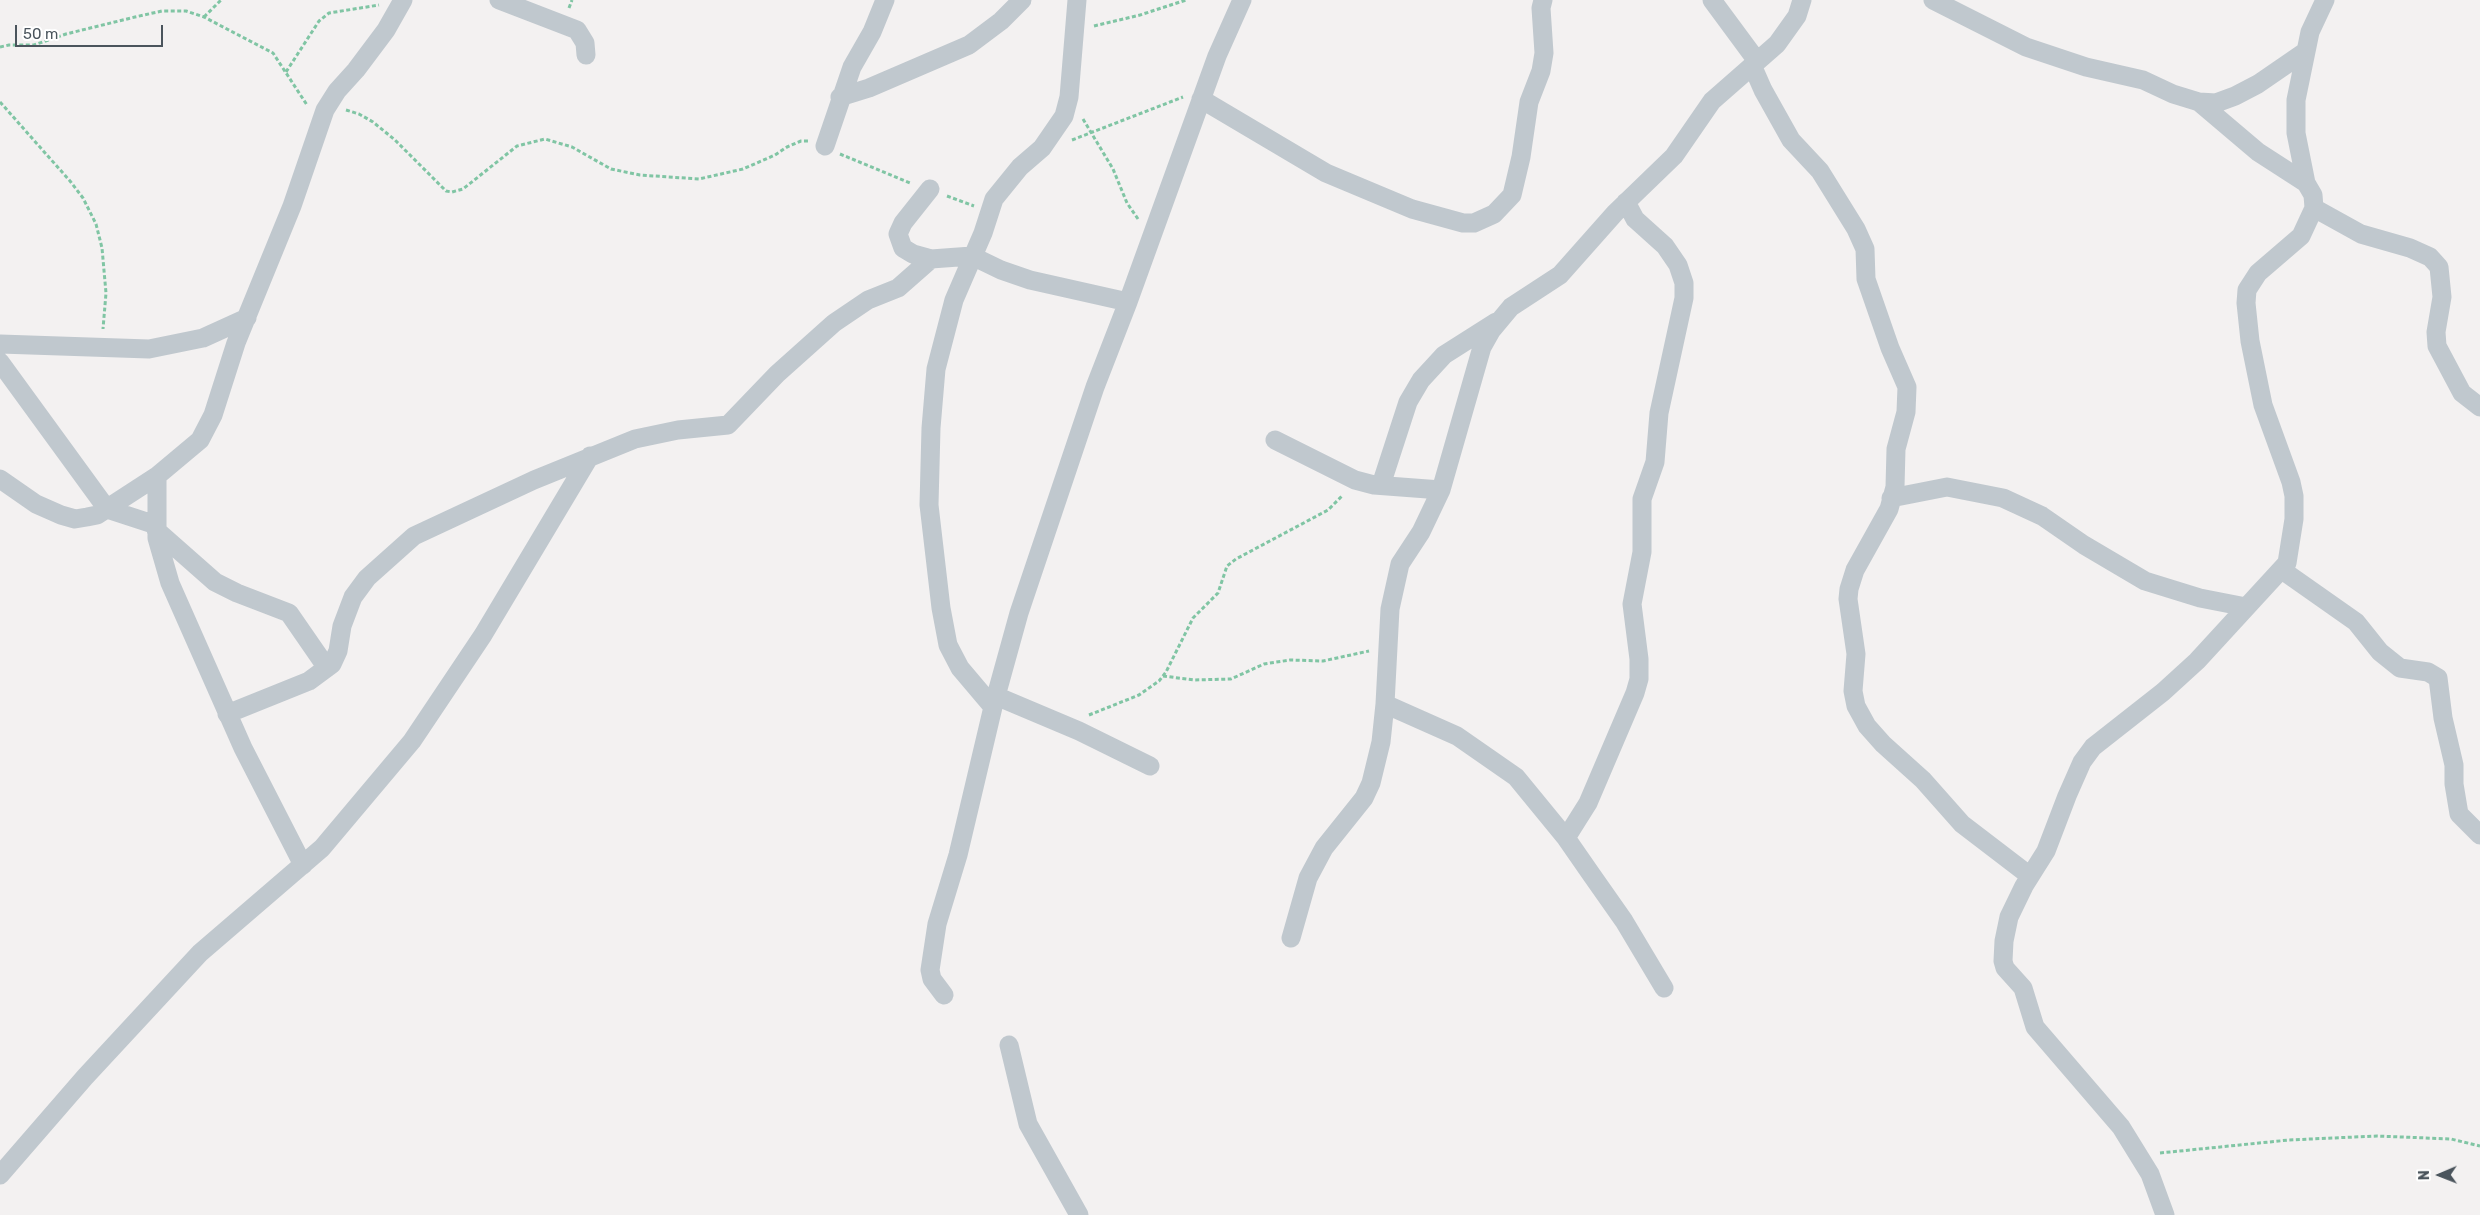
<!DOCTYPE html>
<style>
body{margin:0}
#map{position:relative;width:2480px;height:1215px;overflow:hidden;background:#f3f1f1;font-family:Rubik,sans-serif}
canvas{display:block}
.north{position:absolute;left:2415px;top:1150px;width:50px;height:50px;-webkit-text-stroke:4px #fff;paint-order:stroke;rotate:269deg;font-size:14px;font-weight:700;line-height:20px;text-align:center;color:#4a545c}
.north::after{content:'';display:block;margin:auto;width:18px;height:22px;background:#4a545c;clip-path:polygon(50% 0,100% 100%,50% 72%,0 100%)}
.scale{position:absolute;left:15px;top:25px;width:148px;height:22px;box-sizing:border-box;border:2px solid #4a545c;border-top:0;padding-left:6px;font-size:15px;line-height:18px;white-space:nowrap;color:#4a545c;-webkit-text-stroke:4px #fff;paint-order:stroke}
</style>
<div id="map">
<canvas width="2480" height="1215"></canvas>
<div class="north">N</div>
<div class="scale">50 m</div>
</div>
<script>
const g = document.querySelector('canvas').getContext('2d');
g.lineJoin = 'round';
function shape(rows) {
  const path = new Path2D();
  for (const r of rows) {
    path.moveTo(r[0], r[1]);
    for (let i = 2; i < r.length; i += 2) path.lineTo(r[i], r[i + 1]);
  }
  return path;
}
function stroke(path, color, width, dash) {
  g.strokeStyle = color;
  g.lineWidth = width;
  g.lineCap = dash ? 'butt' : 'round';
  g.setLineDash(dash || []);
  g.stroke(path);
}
stroke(shape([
 [569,8,572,0],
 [204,17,221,0],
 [1094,26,1140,15,1186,0],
 [0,47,9,45,34,45,66,34,135,17,162,11,186,11,204,17,273,53,307,105],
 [286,72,319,21,329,13,379,5],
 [0,102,70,181,83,198,96,224,102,248,106,293,103,329],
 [346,110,359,114,373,122,395,140,446,191,452,192,463,189,517,146,545,139,572,147,611,169,640,175,699,179,743,169,775,155,787,147,801,141,809,141],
 [1083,119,1113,169,1127,203,1138,219],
 [1072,140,1183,97],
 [840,154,910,183],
 [947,196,974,206],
 [1163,676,1194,680,1231,679,1264,664,1290,660,1323,661,1369,651],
 [1089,715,1139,695,1159,681,1166,672,1193,618,1218,593,1227,566,1236,559,1328,510,1343,495],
 [2160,1153,2289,1140,2377,1136,2451,1139,2480,1146]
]), '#80c5a4', 3, [4, 2.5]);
stroke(shape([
 [499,0,577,30,585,43,586,55],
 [1712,0,1757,61],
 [1933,0,2026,47,2086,67,2143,80,2173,94,2199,102,2216,103,2235,96,2258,84,2306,51],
 [1752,65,1763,90,1791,140,1820,171,1856,229,1865,249,1866,279,1890,348,1907,387,1906,412,1896,449,1895,487,1889,509,1855,570,1849,589,1848,599,1856,654,1853,691,1856,706,1867,726,1883,744,1923,780,1962,824,2030,876],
 [840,97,869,88,969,45,1001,21,1022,0],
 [1201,99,1326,173,1412,209,1463,223,1474,223,1494,214,1512,195,1521,157,1529,102,1541,71,1544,53,1541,8,1543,0],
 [825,146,852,67,872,32,885,0],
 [2306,183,2296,133,2296,100,2310,32,2325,0],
 [930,189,903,223,898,234,903,248,913,254,931,259,972,256,1001,270,1030,280,1128,302],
 [2314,208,2361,234,2410,248,2430,257,2439,267,2442,297,2436,332,2437,346,2462,393,2480,407],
 [0,344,149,349,203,338,247,318],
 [0,362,107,509,156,525],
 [1275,440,1355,480,1374,485,1441,490],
 [157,476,157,538,170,583,243,748,303,865],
 [0,479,36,504,61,515,75,519,87,517,97,515,157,476,200,440,213,415,236,343,292,206,325,110,337,91,356,70,386,30,403,0],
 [1381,485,1408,402,1421,380,1444,355,1496,322],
 [1891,498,1947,487,2003,498,2042,516,2084,545,2145,581,2200,598,2246,607],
 [156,530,215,582,237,593,289,613,327,668],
 [2282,570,2356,622,2380,652,2400,668,2428,672,2438,678,2443,718,2454,765,2454,784,2459,814,2480,835],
 [996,696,1079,731,1150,766],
 [1385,704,1457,736,1516,777,1566,838,1591,874,1624,921,1664,988],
 [993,707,960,668,948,645,941,608,929,505,931,428,936,369,954,300,983,233,994,199,1020,167,1042,148,1064,116,1069,97,1077,0],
 [227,714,309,681,332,664,338,651,342,626,353,597,367,578,414,536,534,480,635,439,678,430,728,425,777,374,834,323,868,300,898,288,931,259],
 [1566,838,1588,803,1635,693,1639,679,1639,659,1632,604,1642,552,1642,499,1655,462,1659,413,1684,298,1684,283,1678,265,1665,246,1635,219,1626,202],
 [1291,938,1308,878,1324,848,1364,798,1371,783,1381,742,1385,704,1390,609,1400,564,1421,532,1441,490,1482,347,1491,331,1511,307,1560,275,1615,213,1674,156,1712,101,1777,44,1797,16,1802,0],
 [944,995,932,979,930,970,937,924,958,855,993,707,1019,613,1095,387,1128,302,1217,56,1242,0],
 [1009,1045,1028,1124,1079,1215],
 [0,1175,85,1077,200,953,322,848,412,741,483,635,590,456],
 [2165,1215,2150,1174,2121,1127,2035,1027,2023,988,2005,968,2003,961,2004,941,2009,917,2024,886,2046,851,2067,796,2082,762,2093,747,2163,692,2197,661,2287,563,2294,519,2294,496,2291,482,2263,405,2250,341,2246,303,2247,290,2258,273,2301,236,2314,208,2313,195,2306,183,2258,152,2199,102]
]), '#c0c8ce', 19);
</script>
